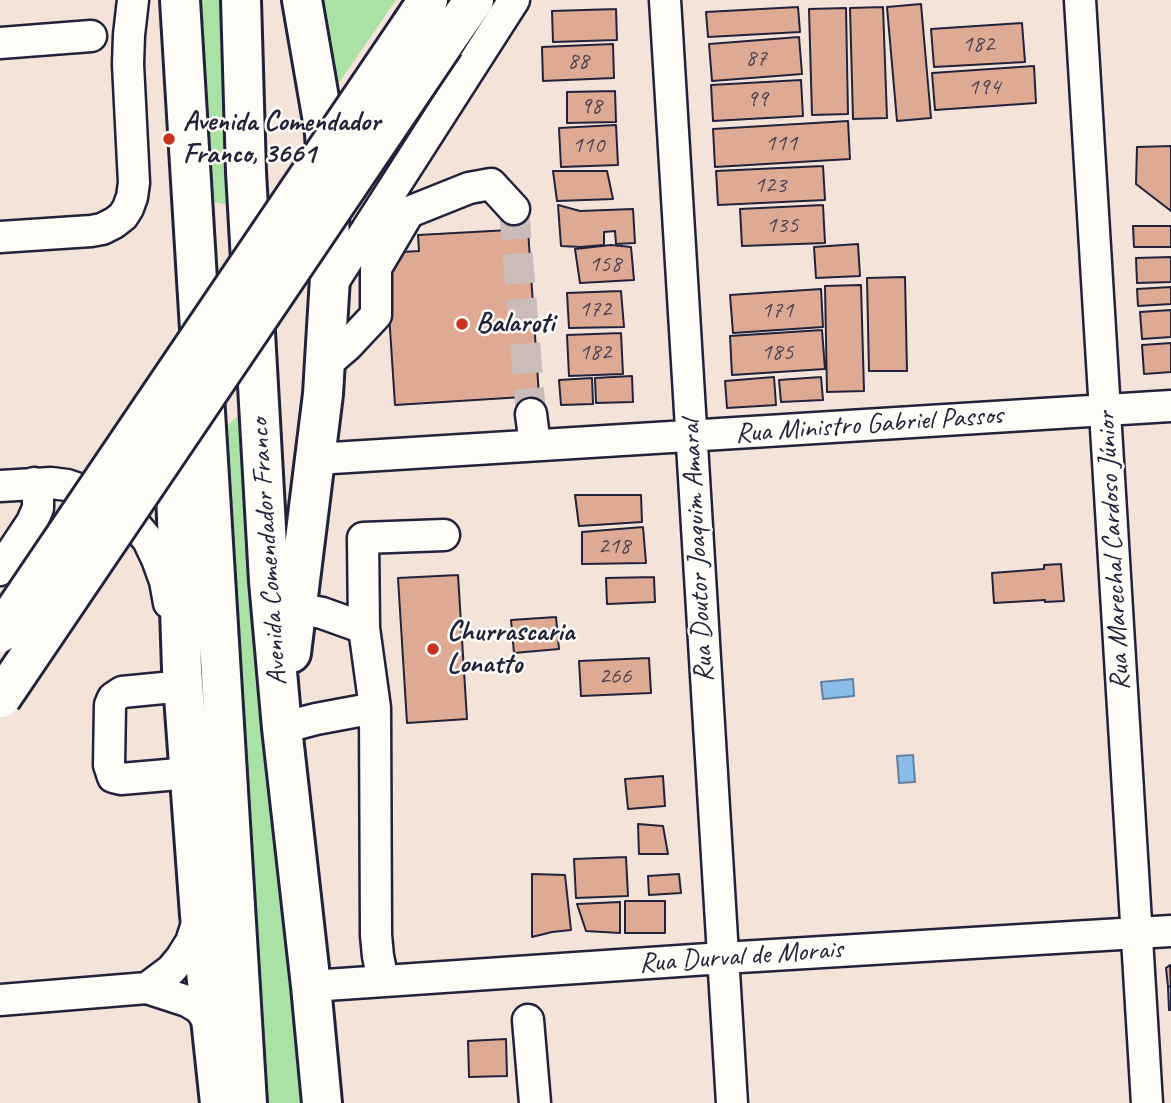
<!DOCTYPE html>
<meta charset="utf-8">
<style>
body{margin:0}
canvas{display:block;background:#f4e3d9}
</style>
<canvas width="1171" height="1103"></canvas>
<script>
const g = document.querySelector('canvas').getContext('2d');
g.lineJoin = 'round';
function paint(path, color) {
  g.fillStyle = color;
  g.fill(path, 'evenodd');
}
function shape(rows) {
  const path = new Path2D();
  for (const r of rows) {
    path.moveTo(r[0], r[1]);
    for (let i = 2; i < r.length; i += 2) path.lineTo(r[i], r[i + 1]);
  }
  return path;
}
function stroke(path, color, width, dash) {
  g.strokeStyle = color;
  g.lineWidth = width;
  g.lineCap = dash ? 'butt' : 'round';
  g.setLineDash(dash || []);
  g.stroke(path);
}
function label(font, color, halo, rows, align = 'center') {
  g.font = font + ' Caveat,sans-serif';
  g.lineWidth = 5;
  g.setLineDash([]);
  g.textBaseline = 'middle';
  g.strokeStyle = halo;
  g.fillStyle = color;
  for (const [text, x, y, turn = 0] of rows) {
    g.save();
    g.translate(x, y);
    g.rotate((+turn || 0) * Math.PI / 180);
    g.textAlign = isNaN(turn) ? turn : align;
    if (halo) g.strokeText(text, 0, 0);
    g.fillText(text, 0, 0);
    g.restore();
  }
}
paint(shape([
 [198,0,223,0,228,205,210,201],
 [314,0,396,0,334,90],
 [239,415,267,754,297,1026,300,1103,263,1103,221,431]
]), '#aae2a6');
const water = shape([
 [853,679,854,696,823,699,821,682,853,679],
 [913,755,915,782,899,783,897,756,913,755]
]);
paint(water, '#8bbee7');
stroke(water, '#6180a2', 2);
const building = shape([
 [921,4,931,118,897,121,887,7,921,4],
 [798,7,800,32,708,37,706,12,798,7],
 [883,7,887,118,853,119,850,8,883,7],
 [846,8,848,114,812,115,809,9,846,8],
 [616,9,617,40,553,42,552,11,616,9],
 [1022,23,1025,62,934,67,931,29,1022,23],
 [799,37,802,74,712,81,709,44,799,37],
 [613,44,614,78,543,81,542,47,613,44],
 [1034,66,1036,103,935,110,932,73,1034,66],
 [801,80,803,116,713,121,711,85,801,80],
 [615,91,616,122,567,123,567,92,615,91],
 [848,121,850,159,715,167,713,129,848,121],
 [616,125,618,165,561,167,559,128,616,125],
 [1171,146,1171,211,1136,184,1137,147,1171,146],
 [823,166,825,200,718,205,716,171,823,166],
 [553,171,607,171,613,199,557,201,553,171],
 [558,205,580,211,633,209,635,243,616,244,615,231,604,232,604,245,580,247,561,246,558,205],
 [823,205,825,243,742,246,740,209,823,205],
 [1133,226,1171,226,1171,247,1134,247,1133,226],
 [528,229,539,396,395,405,385,253,419,251,418,235,528,229],
 [858,244,860,276,816,278,814,247,858,244],
 [611,245,631,247,634,280,580,283,575,249,611,245],
 [1171,257,1171,282,1137,283,1136,258,1171,257],
 [905,277,907,371,869,371,867,278,905,277],
 [861,285,864,391,827,392,825,286,861,285],
 [1171,287,1171,304,1138,306,1137,289,1171,287],
 [821,289,823,327,733,333,730,295,821,289],
 [621,291,624,327,569,328,567,293,621,291],
 [1171,310,1171,337,1142,339,1140,312,1171,310],
 [822,330,825,369,732,375,730,336,822,330],
 [621,333,623,374,569,376,567,335,621,333],
 [1171,343,1171,372,1144,374,1142,345,1171,343],
 [632,376,633,402,596,403,595,378,632,376],
 [774,377,776,405,727,408,725,381,774,377],
 [821,377,823,400,781,402,779,380,821,377],
 [592,378,593,404,561,405,559,380,592,378],
 [575,495,641,495,642,522,579,526,575,495],
 [643,527,646,563,582,564,582,532,643,527],
 [1061,564,1064,601,1045,602,1045,600,994,603,992,573,1044,569,1044,565,1061,564],
 [458,575,467,719,407,723,398,578,458,575],
 [654,577,655,602,607,604,606,578,654,577],
 [556,617,559,649,514,653,511,620,556,617],
 [649,658,651,693,581,696,579,661,649,658],
 [663,776,665,806,628,809,625,779,663,776],
 [638,824,663,826,668,854,639,854,638,824],
 [626,857,628,896,576,898,574,859,626,857],
 [532,874,565,875,571,930,552,932,532,937,532,874],
 [679,874,681,893,649,895,648,876,679,874],
 [625,901,665,901,665,933,625,933,625,901],
 [620,902,620,933,586,931,577,904,620,902],
 [1170,965,1171,986,1168,987,1166,968,1170,965],
 [1171,986,1171,1010,1169,1010,1168,987,1171,986],
 [506,1039,507,1076,469,1077,468,1041,506,1039]
]);
paint(building, '#dfaa94');
stroke(building, '#22223b', 2);
stroke(shape([
 [514,209,531,414]
]), '#cabcb9', 30, [30, 15]);
const minor = shape([
 [665,0,732,1103],
 [1080,0,1147,1103],
 [0,43,91,36],
 [0,237,91,231,102,229,114,223,123,216,128,208,132,197,134,183,128,64,129,35,133,0],
 [330,287,514,0],
 [325,365,347,346,376,315,376,268,409,212,469,188,491,184,514,209],
 [531,414,535,445],
 [316,459,1171,406],
 [0,486,51,483,67,485,88,492,114,505,138,528,148,540,157,559,165,581,169,603],
 [0,570,32,522,38,508,38,497,34,483],
 [297,608,322,613,364,628],
 [184,686,122,692,113,698,110,705,109,765,113,777,121,779,190,773],
 [282,728,316,719,375,708],
 [383,981,378,956,376,935,375,708,364,628,363,538,444,535],
 [311,986,723,958,1171,931],
 [147,988,171,970,181,958,191,942,199,917],
 [0,1000,147,988,187,1001,199,1008,211,1024],
 [528,1020,535,1103]
]);
const major = shape([
 [412,24,428,0],
 [444,43,474,0]
]);
const highway = shape([
 [180,0,247,1103],
 [241,0,246,172,269,581,282,728,311,986,322,1103],
 [176,422,176,488,182,669,200,915,220,1103],
 [291,653,323,394,331,261,325,133,302,0]
]);
stroke(minor, '#22223b', 35);
stroke(major, '#22223b', 44);
stroke(highway, '#22223b', 44);
stroke(minor, '#fdfcf7', 30);
stroke(major, '#fdfcf7', 38);
stroke(highway, '#fdfcf7', 38);
const majorBridge = shape([
 [0,633,412,24],
 [1,698,444,43]
]);
stroke(majorBridge, '#22223b', 44, []);
stroke(majorBridge, '#fdfcf7', 38);
for (const [x, y, r, color] of [
 [169,139,7,"#c8321e"],
 [462,324,7,"#c8321e"],
 [433,649,7,"#c8321e"]
]) {
  const dot = new Path2D();
  dot.arc(x, y, r, 0, 2 * Math.PI);
  g.fillStyle = color;
  g.fill(dot);
  stroke(dot, '#fdfcf7', 2.5);
}
label('24px', '#514451', null, [
 ["182",978,45],
 ["87",756,59],
 ["88",578,62],
 ["194",984,88],
 ["99",757,100],
 ["98",591,107],
 ["111",781,144],
 ["110",588,146],
 ["123",770,186],
 ["135",782,226],
 ["158",605,265],
 ["172",595,310],
 ["171",777,311],
 ["182",595,353],
 ["185",777,353],
 ["218",614,547],
 ["266",615,677]
]);
label('bold 28px', '#22223b', '#fdfcf7', [
 ["Avenida Comendador",183,123],
 ["Franco, 3661",183,155],
 ["Balaroti",476,324],
 ["Churrascaria",447,633],
 ["Lonatto",447,665]
], 'left');
label('28px', '#22223b', '#fdfcf7', [
 ["Rua Ministro Gabriel Passos",869,425,-4],
 ["Rua Doutor Joaquim Amaral",698,551,-93],
 ["Rua Marechal Cardoso Júnior",1114,551,-93],
 ["Avenida Comendador Franco",269,552,-94],
 ["Rua Durval de Morais",741,957,-4]
]);
</script>
